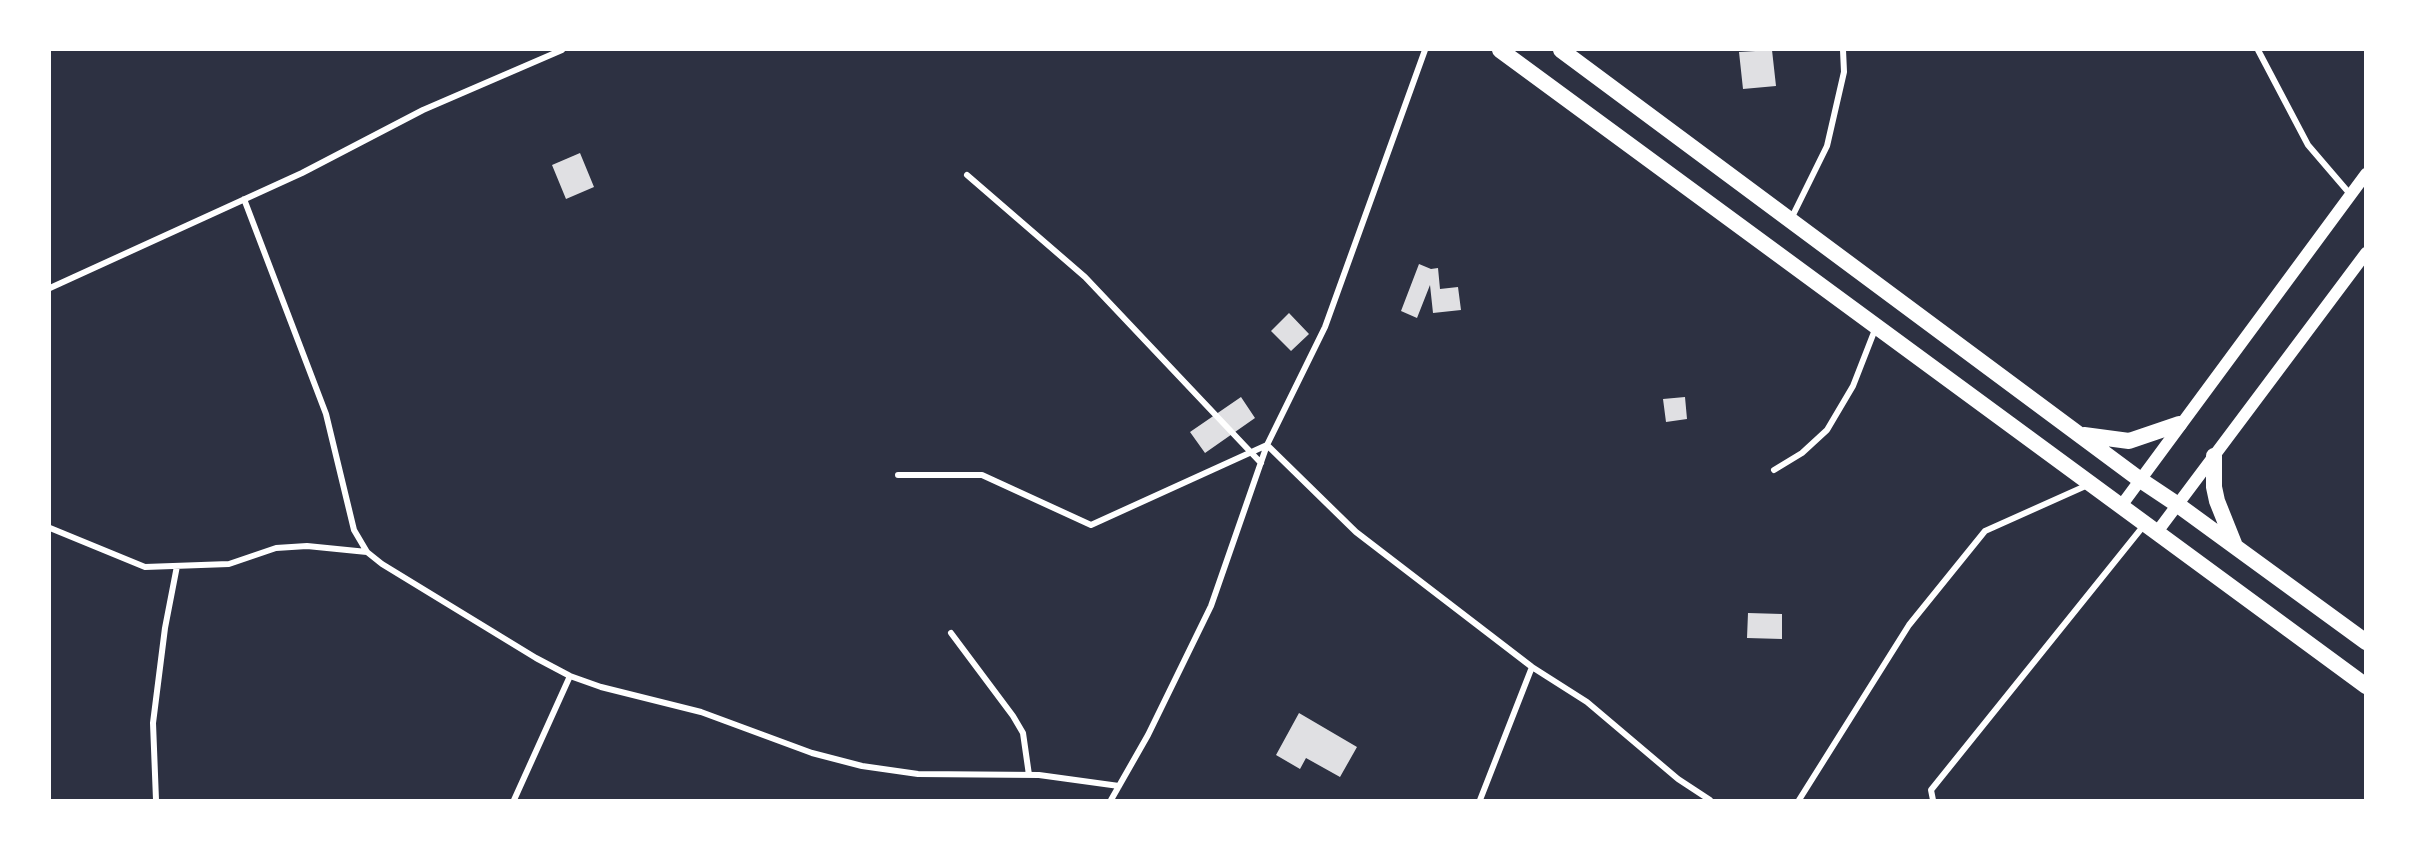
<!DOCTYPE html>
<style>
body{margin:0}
#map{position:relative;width:2415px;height:850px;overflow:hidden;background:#2d3142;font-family:"Zilla Slab",serif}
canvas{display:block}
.frame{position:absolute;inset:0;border:51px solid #fff;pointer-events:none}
</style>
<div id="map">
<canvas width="2415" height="850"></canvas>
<div class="frame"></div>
</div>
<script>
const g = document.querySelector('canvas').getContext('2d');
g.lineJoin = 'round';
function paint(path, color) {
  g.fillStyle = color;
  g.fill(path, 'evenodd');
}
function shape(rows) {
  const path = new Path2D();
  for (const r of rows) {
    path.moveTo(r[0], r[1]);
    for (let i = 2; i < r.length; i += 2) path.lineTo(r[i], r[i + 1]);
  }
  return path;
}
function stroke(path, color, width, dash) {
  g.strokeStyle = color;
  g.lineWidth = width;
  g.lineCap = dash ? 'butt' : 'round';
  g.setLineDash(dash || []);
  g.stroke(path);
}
paint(shape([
 [1772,50,1776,86,1743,89,1739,52],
 [580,153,594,187,566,199,552,165],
 [1419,264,1431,269,1438,268,1440,289,1458,287,1461,310,1433,313,1430,285,1417,318,1401,311],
 [1289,313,1309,334,1291,351,1271,331],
 [1241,397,1255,418,1205,453,1190,432],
 [1685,397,1687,419,1666,422,1663,399],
 [1748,613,1782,614,1782,639,1747,638],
 [1299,713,1357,747,1340,777,1306,758,1300,769,1276,755]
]), '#e0e0e3');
stroke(shape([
 [2258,50,2308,145,2350,194],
 [967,175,1085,277,1261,463],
 [244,199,326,414,354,530,367,552,382,564,536,658,570,676,601,687,701,712,812,753,862,766,918,774,1039,775,1119,786],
 [1791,219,1827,146,1844,72,1843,50],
 [50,288,302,173,423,110,562,50],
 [1774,470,1802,453,1827,430,1853,386,1876,327],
 [898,475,982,475,1091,525,1267,445,1356,532,1532,667,1587,702,1678,779,1710,800],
 [50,528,145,567,229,564,276,548,307,546,367,552],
 [951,633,1013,716,1023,733,1029,775],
 [156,800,153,723,165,628,177,566],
 [514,800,570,676],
 [1111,800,1148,735,1211,606,1267,445,1325,327,1425,50],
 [1480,800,1532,667],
 [1799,800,1909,625,1985,531,2090,484],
 [1933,800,1931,790,2145,524]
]), '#fff', 6);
stroke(shape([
 [2121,506,2366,174],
 [2157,532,2366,253]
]), '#fff', 12);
stroke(shape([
 [1500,50,2366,686],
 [1561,50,2139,479,2178,505,2366,642],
 [2084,435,2129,441,2179,424],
 [2214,456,2214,487,2217,501,2235,546]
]), '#fff', 16);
</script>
